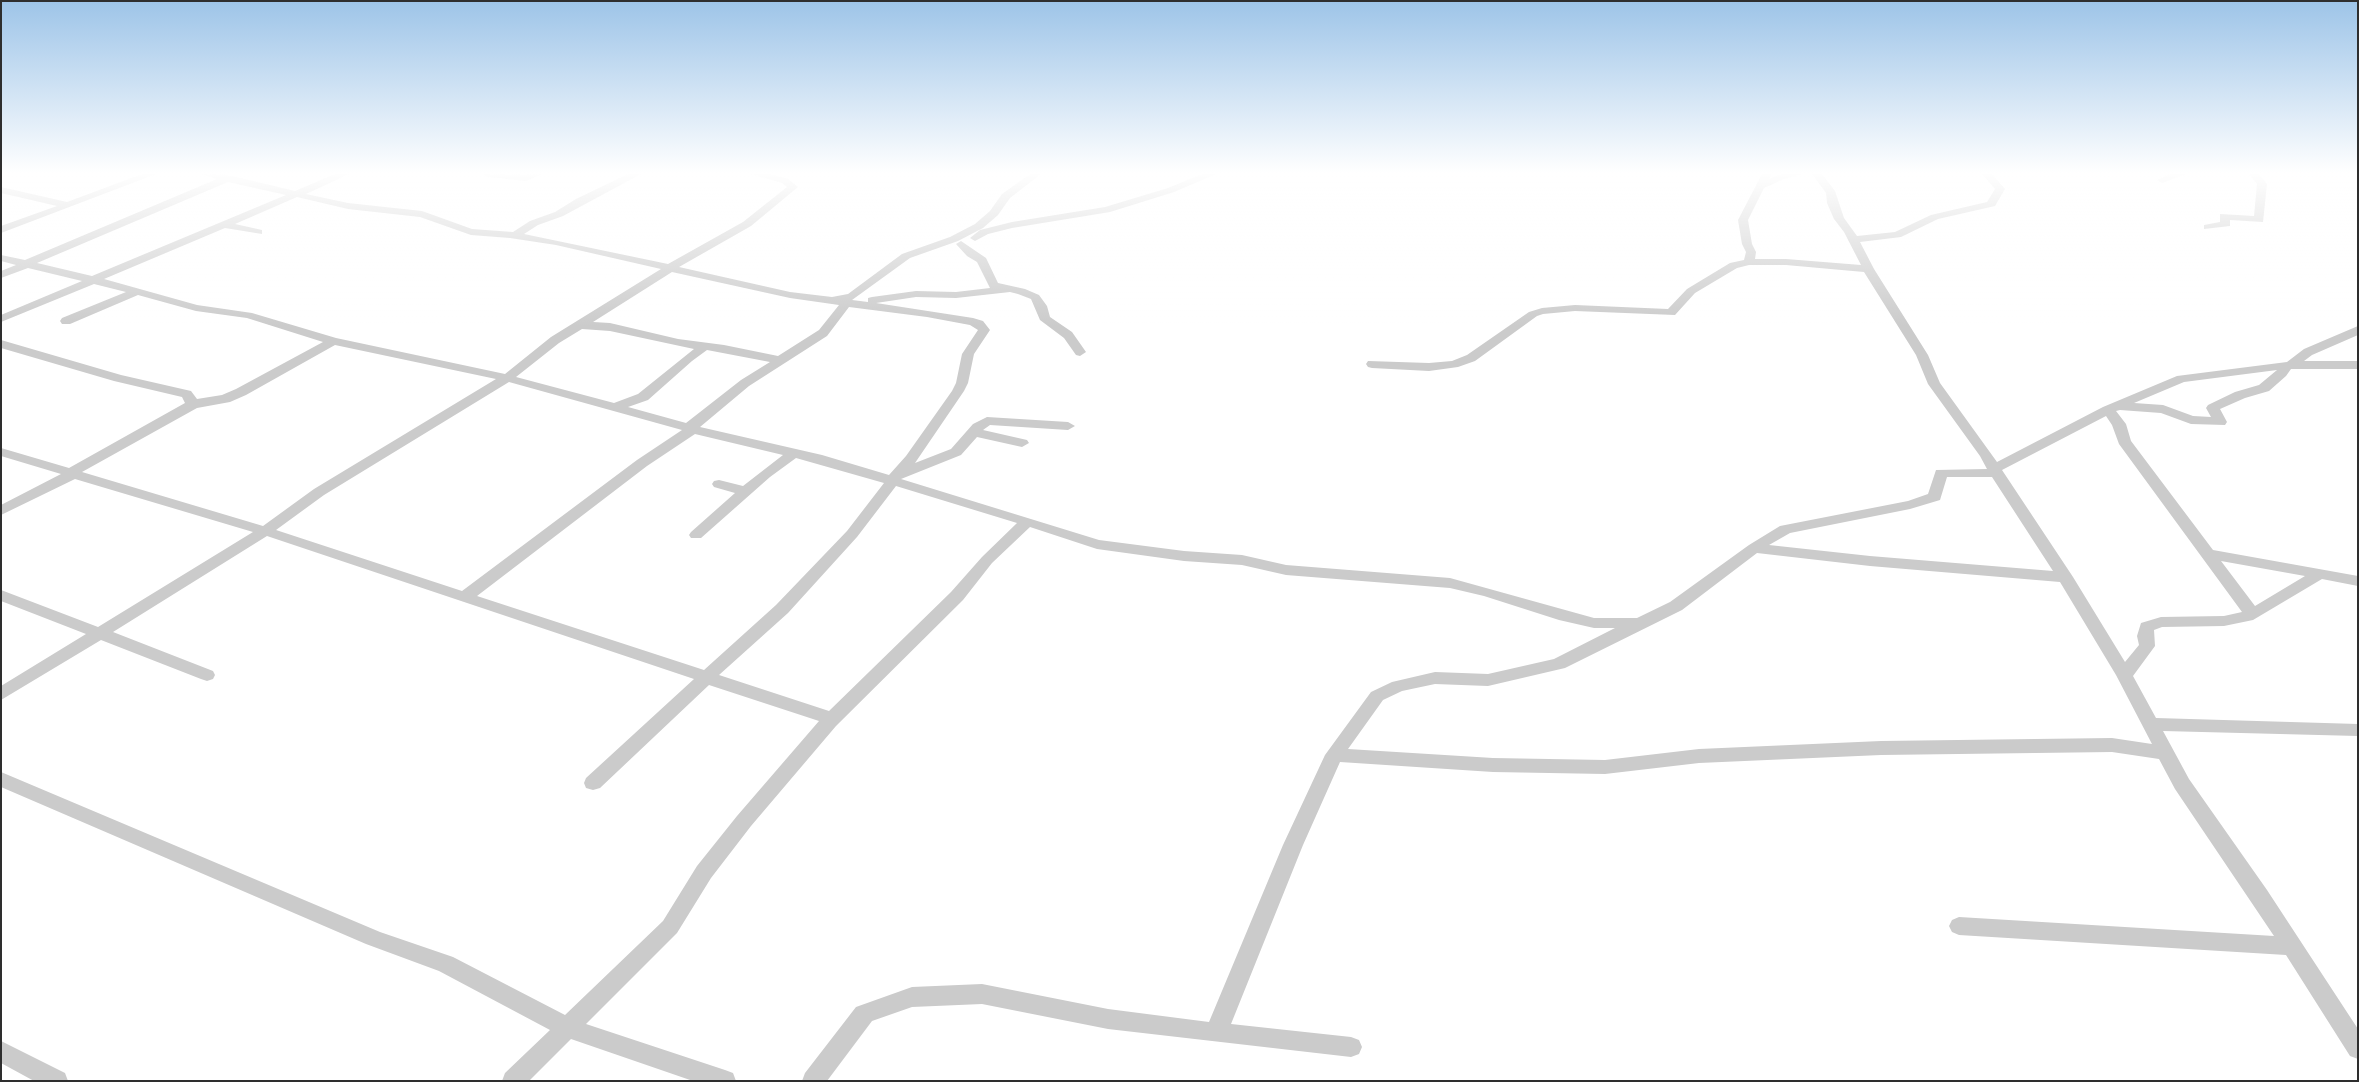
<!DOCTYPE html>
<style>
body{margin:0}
#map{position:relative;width:2359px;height:1082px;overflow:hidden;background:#fff;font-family:Mulish,sans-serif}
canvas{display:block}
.frame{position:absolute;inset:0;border:2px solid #2e2e2e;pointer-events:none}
</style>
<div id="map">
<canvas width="2359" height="1082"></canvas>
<div class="frame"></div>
</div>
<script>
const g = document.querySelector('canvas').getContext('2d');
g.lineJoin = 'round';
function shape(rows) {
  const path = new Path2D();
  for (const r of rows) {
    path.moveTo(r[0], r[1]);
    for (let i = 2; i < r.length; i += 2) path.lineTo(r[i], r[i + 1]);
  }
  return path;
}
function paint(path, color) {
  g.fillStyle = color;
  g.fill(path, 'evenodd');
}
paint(shape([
 [142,174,156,174,1,233,1,226,57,206,1,193,1,187,67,202,142,174],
 [202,174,228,175,295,191,335,174,349,174,306,194,348,203,422,211,472,229,513,232,530,221,555,212,576,199,628,174,641,174,563,216,538,225,524,234,668,264,743,222,787,187,782,183,751,174,769,174,788,179,798,187,751,226,679,267,790,292,832,297,848,294,902,254,950,237,975,224,990,211,1002,194,1030,174,1041,174,1010,198,998,215,983,228,958,241,910,258,852,300,868,302,868,298,872,297,916,291,956,292,990,288,977,262,967,256,956,244,961,241,986,258,998,283,1025,289,1039,295,1047,306,1050,317,1072,332,1086,352,1080,356,1076,355,1064,338,1040,320,1031,299,1018,294,1010,292,956,298,916,297,876,303,973,318,983,321,990,330,974,354,968,383,964,391,915,463,951,449,973,424,987,417,1068,422,1075,426,1068,430,990,425,983,430,1027,440,1029,443,1022,447,977,437,961,455,901,479,1099,540,1184,551,1242,555,1286,565,1450,578,1594,618,1637,618,1670,602,1749,545,1780,526,1908,501,1928,494,1936,470,1987,469,1980,456,1928,384,1916,355,1864,272,1786,265,1749,265,1737,268,1695,293,1675,315,1575,311,1543,314,1537,316,1475,361,1458,367,1429,371,1372,368,1368,367,1366,364,1368,361,1429,363,1452,361,1467,355,1529,312,1542,308,1575,305,1668,309,1687,289,1730,263,1744,260,1746,252,1742,244,1738,220,1762,174,1772,174,1769,179,1781,174,1804,174,1784,179,1764,188,1748,220,1752,244,1756,252,1755,259,1786,259,1861,265,1844,232,1834,219,1827,203,1826,193,1812,174,1822,174,1835,191,1844,218,1857,236,1895,232,1931,215,1987,202,1995,189,1982,174,1992,174,2005,189,1995,206,1938,219,1901,237,1860,242,1874,269,1928,355,1940,383,1997,462,2103,407,2177,376,2287,362,2304,349,2358,326,2358,335,2312,355,2304,361,2358,361,2358,369,2291,369,2286,376,2269,391,2245,398,2220,409,2227,422,2225,425,2191,424,2161,413,2120,410,2116,411,2126,424,2131,441,2213,550,2358,576,2358,586,2322,579,2253,620,2224,626,2162,627,2154,630,2155,646,2133,676,2156,718,2358,724,2358,736,2163,731,2189,779,2267,890,2358,1029,2358,1059,2350,1056,2286,955,1959,935,1952,932,1949,926,1952,920,1959,917,2274,936,2175,789,2159,759,2112,752,1881,755,1699,763,1605,774,1493,772,1340,762,1303,845,1231,1024,1351,1037,1359,1040,1362,1047,1359,1054,1351,1057,1108,1029,982,1004,912,1007,872,1021,827,1081,802,1081,805,1073,856,1007,912,987,982,984,1108,1009,1209,1022,1283,845,1325,755,1371,692,1392,682,1435,672,1488,674,1554,659,1615,628,1594,628,1559,620,1484,596,1450,588,1286,575,1242,565,1184,561,1097,549,1030,527,992,563,963,600,836,726,751,826,711,878,677,933,586,1024,725,1070,733,1073,736,1081,693,1081,571,1039,529,1081,502,1081,505,1073,550,1030,439,971,366,944,1,787,1,772,380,932,453,957,565,1015,663,921,697,866,737,816,819,721,709,685,600,788,593,790,586,788,584,783,586,778,694,679,267,536,113,632,213,671,215,675,213,679,207,681,201,679,101,640,1,700,1,686,86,634,1,601,1,590,98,627,253,532,75,479,1,515,1,505,61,474,1,456,1,448,69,468,185,403,182,397,114,381,1,348,1,340,121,375,191,391,197,399,222,395,236,389,323,342,247,318,196,311,138,295,70,324,62,324,60,321,62,318,126,292,94,284,1,322,1,315,82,281,28,268,1,278,1,271,16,265,1,261,1,255,25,260,217,179,202,174],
 [228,182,286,195,92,276,37,263,228,182],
 [297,197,348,209,420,217,471,235,510,238,556,245,661,269,551,337,505,374,336,338,252,313,197,305,104,279,225,228,262,234,262,230,235,224,297,197],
 [672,272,790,298,839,305,819,330,778,356,724,345,678,339,610,323,593,322,672,272],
 [849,307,927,317,970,325,978,330,962,354,956,383,952,391,906,456,889,475,822,455,700,427,749,386,827,336,849,307],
 [582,329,610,331,694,349,638,394,614,403,516,377,559,343,582,329],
 [335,345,496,379,314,489,263,526,82,472,197,408,230,402,246,395,335,345],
 [707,350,770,362,741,380,686,423,628,407,648,400,692,361,707,350],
 [2277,370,2259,385,2235,392,2208,405,2206,408,2211,417,2193,416,2163,405,2134,403,2184,382,2277,370],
 [509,382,682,430,637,460,462,591,276,530,324,495,509,382],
 [2106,416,2112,425,2119,444,2242,612,2224,616,2161,617,2141,623,2137,636,2139,645,2125,662,2073,577,2002,470,2106,416],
 [695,434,783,455,743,486,719,480,714,481,712,484,714,487,735,493,691,532,689,535,691,538,701,538,770,477,796,458,884,483,847,531,776,605,704,670,477,596,647,466,695,434],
 [1947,477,1992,477,2053,571,1870,556,1769,545,1790,533,1910,509,1940,500,1947,477],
 [896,486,1017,523,982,557,951,592,829,711,719,675,788,613,857,537,896,486],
 [1757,553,1870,566,2060,582,2116,675,2152,744,2112,738,1881,741,1699,749,1605,760,1493,758,1348,749,1383,700,1402,691,1435,684,1488,686,1565,668,1682,610,1757,553],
 [2221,561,2305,576,2255,606,2221,561],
 [483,174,525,175,542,174,526,181,488,177,483,174],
 [1202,174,1216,174,1174,192,1110,212,1012,228,988,234,975,241,970,238,980,230,1012,222,1105,207,1168,188,1202,174],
 [2170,174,2186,174,2162,183,2157,180,2170,174],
 [2249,174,2259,174,2267,184,2263,222,2230,220,2230,226,2204,229,2204,225,2220,222,2220,214,2254,216,2257,184,2249,174],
 [1,1041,65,1073,68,1081,34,1081,1,1063,1,1041]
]), '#cbcbcb');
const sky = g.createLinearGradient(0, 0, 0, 326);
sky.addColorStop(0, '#9dc4e8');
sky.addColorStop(0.53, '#fff');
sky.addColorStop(1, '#ffffff00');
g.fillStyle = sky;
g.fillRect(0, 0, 2359, 326);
</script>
